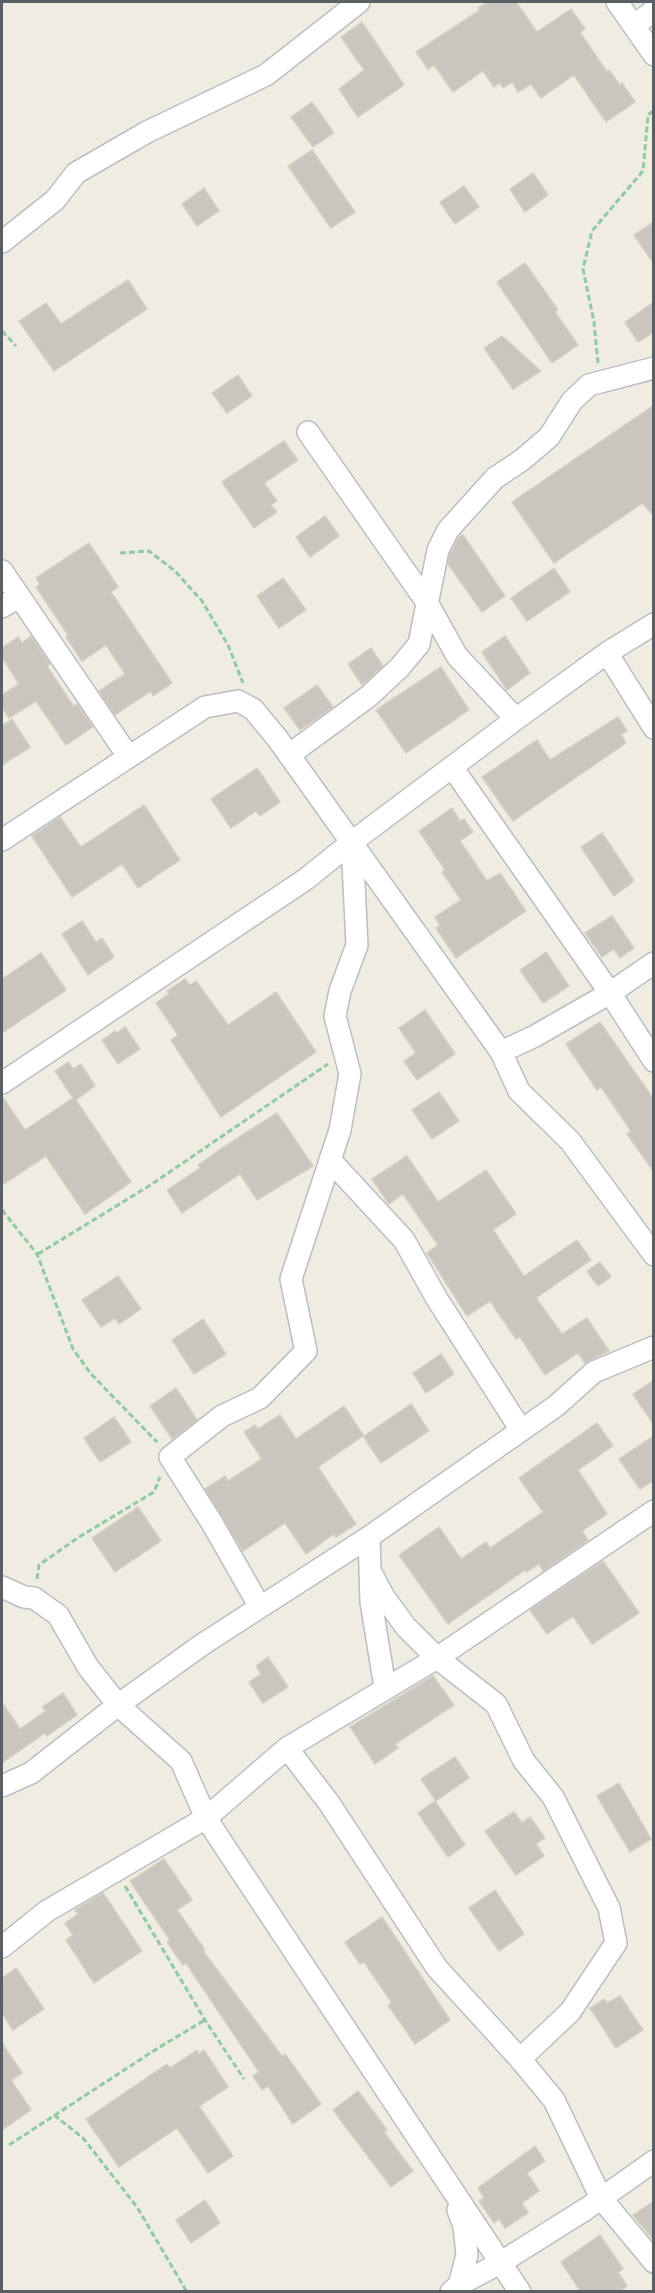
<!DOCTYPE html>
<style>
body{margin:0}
#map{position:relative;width:655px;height:2293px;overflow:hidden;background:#efede2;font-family:Manrope,sans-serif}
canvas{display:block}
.frame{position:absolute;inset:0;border:3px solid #5a5f65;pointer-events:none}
</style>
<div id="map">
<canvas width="655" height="2293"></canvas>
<div class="frame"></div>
</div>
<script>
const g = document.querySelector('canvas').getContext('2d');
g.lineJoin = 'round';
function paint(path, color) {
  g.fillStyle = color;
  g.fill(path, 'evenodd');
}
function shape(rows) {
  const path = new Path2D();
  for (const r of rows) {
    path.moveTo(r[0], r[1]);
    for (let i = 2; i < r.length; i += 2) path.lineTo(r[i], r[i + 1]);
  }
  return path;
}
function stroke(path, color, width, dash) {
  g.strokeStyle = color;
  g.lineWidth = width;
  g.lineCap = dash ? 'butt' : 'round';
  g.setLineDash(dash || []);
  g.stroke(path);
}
const building = shape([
 [488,2,516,2,537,32,571,9,585,29,580,32,607,72,609,70,620,85,622,83,635,102,606,122,574,75,541,98,531,84,518,92,512,82,503,88,500,83,494,87,483,71,453,92,434,65,428,69,416,52,480,10,478,8,488,2],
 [362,22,404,85,358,117,339,89,364,70,341,37,362,22],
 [312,102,334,133,313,147,291,117,312,102],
 [312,150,355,212,331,228,288,166,312,150],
 [533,173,548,195,525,212,510,189,533,173],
 [464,186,479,207,455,224,440,202,464,186],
 [204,188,219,211,197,226,182,204,204,188],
 [654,222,654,264,634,235,654,222],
 [525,263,558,310,555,312,578,345,552,363,497,282,525,263],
 [128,280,147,309,54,371,19,321,46,303,61,324,128,280],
 [654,302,654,332,638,342,625,322,654,302],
 [502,336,541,371,513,389,484,348,502,336],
 [238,375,252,396,227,413,212,393,238,375],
 [654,405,654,517,643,503,554,563,512,502,654,405],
 [284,441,298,460,264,483,277,501,271,505,277,512,254,528,222,482,284,441],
 [325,516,339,536,310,557,296,537,325,516],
 [463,535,505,596,482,612,448,564,450,554,458,538,463,535],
 [89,543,118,587,111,592,172,683,153,696,151,691,115,715,99,691,125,674,106,645,82,661,66,637,68,635,36,587,40,584,36,578,89,543],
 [554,568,570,592,527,621,511,598,554,568],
 [283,578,306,610,279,628,257,596,283,578],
 [31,636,50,664,47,666,74,707,77,704,93,727,66,745,36,701,9,718,2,707,2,695,19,684,2,657,2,648,18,637,22,643,31,636],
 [505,636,530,673,507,690,482,652,505,636],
 [371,648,383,666,362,685,348,664,371,648],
 [441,667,469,710,406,753,376,710,441,667],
 [317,685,333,707,300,730,284,708,317,685],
 [618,717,627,731,621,735,626,743,513,821,482,777,537,740,550,760,618,717],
 [12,719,30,747,2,765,2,726,12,719],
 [257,768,280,802,260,816,256,811,231,828,211,799,257,768],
 [144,805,180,860,138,888,122,864,72,897,32,836,60,817,81,847,144,805],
 [452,808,460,821,464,819,473,832,460,841,487,881,500,873,526,911,456,958,436,928,440,926,435,917,461,900,442,872,445,870,419,831,452,808],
 [602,833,633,879,633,882,614,896,581,847,602,833],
 [612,916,634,948,620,958,614,949,602,957,585,933,612,916],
 [82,921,96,942,102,938,114,957,88,975,62,934,82,921],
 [546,952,569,986,543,1003,520,970,546,952],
 [41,953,66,990,2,1033,2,979,41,953],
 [185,979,190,985,196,981,228,1025,276,992,316,1052,221,1117,171,1040,178,1035,156,1003,169,994,167,991,185,979],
 [425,1010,455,1054,417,1080,404,1061,416,1053,399,1028,425,1010],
 [600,1022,654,1100,654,1172,627,1134,631,1131,601,1087,597,1090,566,1044,600,1022],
 [125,1027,140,1049,118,1064,102,1040,115,1031,117,1033,125,1027],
 [68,1062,73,1069,81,1064,95,1086,76,1100,131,1182,85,1214,46,1156,2,1185,2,1096,25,1130,73,1098,55,1071,68,1062],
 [439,1092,459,1121,432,1139,412,1110,439,1092],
 [277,1113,313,1166,257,1200,240,1174,182,1213,167,1190,200,1168,198,1165,222,1148,277,1113],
 [407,1156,438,1202,486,1170,516,1214,493,1230,524,1276,577,1240,591,1260,536,1298,562,1334,587,1318,609,1351,585,1363,578,1353,545,1375,520,1337,516,1339,490,1301,467,1316,427,1253,438,1245,403,1194,389,1204,372,1179,407,1156],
 [600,1262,611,1277,598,1286,587,1271,600,1262],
 [118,1276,141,1309,119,1324,115,1318,101,1327,82,1300,118,1276],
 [203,1319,226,1354,194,1374,172,1340,203,1319],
 [441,1354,454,1374,426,1393,413,1373,441,1354],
 [654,1380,654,1425,633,1394,654,1380],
 [176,1388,197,1420,172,1439,150,1406,176,1388],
 [411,1404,429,1431,381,1463,363,1436,318,1467,356,1524,336,1537,334,1534,306,1554,285,1523,243,1551,205,1489,225,1476,228,1481,262,1459,244,1432,255,1425,258,1429,280,1415,296,1439,344,1406,364,1436,411,1404],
 [114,1417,131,1442,100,1462,84,1438,114,1417],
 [597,1423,613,1446,578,1470,607,1514,582,1531,588,1540,543,1571,539,1564,526,1572,525,1570,448,1624,399,1555,439,1527,461,1559,486,1542,490,1548,543,1512,519,1478,597,1423],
 [654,1436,654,1480,640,1489,619,1459,654,1436],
 [138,1507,161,1541,115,1572,92,1538,138,1507],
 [603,1561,639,1613,592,1644,573,1616,547,1634,530,1610,603,1561],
 [268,1657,288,1687,263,1703,249,1682,261,1674,256,1666,268,1657],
 [433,1676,454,1705,395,1744,398,1748,375,1764,350,1727,433,1676],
 [63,1693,77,1715,47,1736,45,1733,2,1763,2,1702,20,1729,46,1711,42,1707,63,1693],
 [455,1757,469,1778,436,1801,421,1779,455,1757],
 [619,1783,651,1839,630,1852,597,1796,619,1783],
 [435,1801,465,1845,448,1857,418,1813,435,1801],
 [514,1812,522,1823,530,1817,545,1838,536,1844,544,1856,516,1875,485,1831,514,1812],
 [164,1859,192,1900,177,1910,205,1950,203,1951,282,2056,285,2054,321,2104,293,2124,268,2086,262,2090,253,2076,259,2072,186,1963,183,1965,167,1942,170,1940,130,1881,164,1859],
 [495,1890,524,1934,499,1951,469,1908,495,1890],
 [103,1893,142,1951,94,1983,66,1940,73,1935,65,1923,78,1914,75,1910,103,1893],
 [382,1917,450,2020,415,2044,388,2005,392,2003,364,1962,360,1964,345,1942,382,1917],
 [16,1968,44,2009,13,2030,2,2013,2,1978,16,1968],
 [620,1996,643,2030,616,2048,590,2008,604,1999,607,2003,620,1996],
 [2,2043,22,2073,11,2080,31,2110,2,2130,2,2043],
 [197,2050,199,2054,204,2050,228,2087,199,2106,233,2156,208,2173,177,2128,119,2167,86,2119,167,2064,170,2068,197,2050],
 [358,2091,387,2130,384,2132,413,2171,391,2187,333,2110,358,2091],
 [535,2146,545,2161,527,2173,539,2191,522,2203,528,2213,505,2228,499,2219,494,2223,479,2201,484,2198,478,2188,535,2146],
 [205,2200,220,2223,191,2243,176,2220,205,2200],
 [654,2201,654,2241,633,2215,654,2201],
 [600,2235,623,2269,618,2272,627,2286,619,2292,581,2292,561,2262,600,2235]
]);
paint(building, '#cac6bf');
stroke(building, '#d4cfc0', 1.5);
const minor = shape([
 [617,2,654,55],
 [634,26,654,10],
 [2,242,55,200,76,173,147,132,266,75,359,2],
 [308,432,428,604,457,656,516,719],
 [2,571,128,756],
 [2,607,19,597],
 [607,653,654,728],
 [289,755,369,696,400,667,419,644,438,550,448,530,495,478,522,460,549,437,572,401,589,385,654,368],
 [452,767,610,993,654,1061],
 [2,840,205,707,238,701,253,709,277,738,501,1052,519,1091,570,1141,654,1255],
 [501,1052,535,1036,610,993,654,963],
 [2,1083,306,879,352,842,516,719,607,653,654,624],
 [330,1160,404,1240,437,1299,521,1430],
 [369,1537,371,1602,385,1687],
 [370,1571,384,1597,406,1627,437,1658,496,1704,524,1761,553,1797,609,1908,616,1943,570,2012,520,2059],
 [2,1587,24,1597,34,1598,58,1615,88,1667,118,1705,181,1761,206,1818,227,1850,520,2292],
 [260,1607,212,1523,170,1457,222,1416,260,1398,306,1351,291,1279,340,1130,350,1074,335,1016,340,991,357,945,352,843],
 [287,1748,329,1803,437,1968,520,2059,554,2100,601,2198,654,2262],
 [2,1786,31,1773,118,1705,203,1644,369,1537,556,1406,594,1372,654,1347],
 [2,1947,47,1911,206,1818,287,1748,437,1658,654,1511],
 [458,2210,464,2226,467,2255,459,2285],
 [451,2292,459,2285,500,2263,586,2209,654,2161]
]);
stroke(minor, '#babdc3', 24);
stroke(shape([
 [2,331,16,346],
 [598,363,594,322,583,269,592,231,643,171,648,115,654,110],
 [120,553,149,551,175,571,202,601,228,645,243,683],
 [2,1210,37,1254,73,1349,91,1374,157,1442],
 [38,1254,149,1186,328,1064],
 [37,1579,39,1565,79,1537,154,1492,160,1477],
 [125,1886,205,2020,244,2079],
 [54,2115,83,2138,137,2207,187,2292],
 [9,2145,158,2048,205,2020]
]), '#92c9a4', 3, [6, 3]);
stroke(minor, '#fff', 21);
</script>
